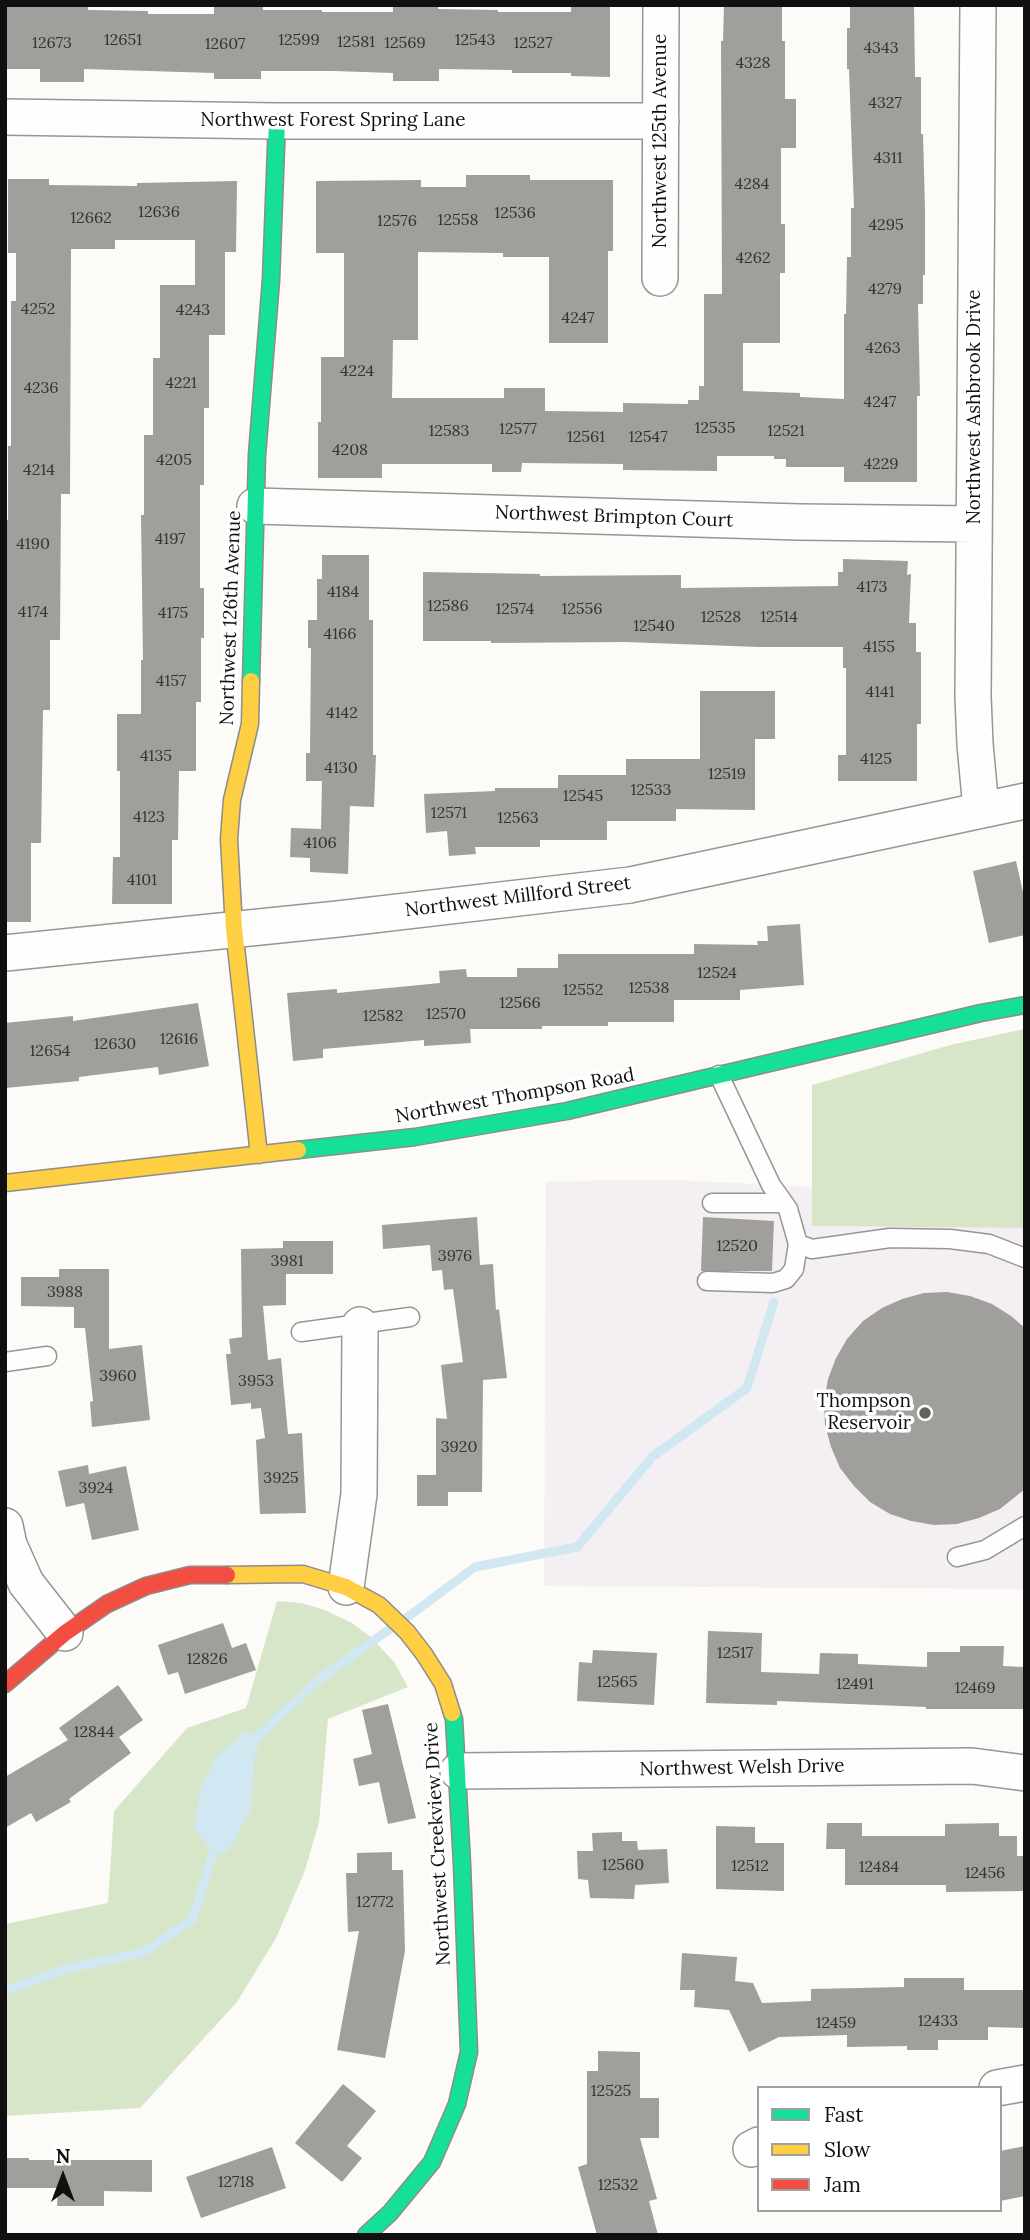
<!DOCTYPE html>
<style>
body{margin:0}
#map{position:relative;width:1030px;height:2240px;overflow:hidden;background:#fcfbf7;font-family:Lora,serif}
canvas{display:block}
.frame{position:absolute;inset:0;border:7px solid #101010;pointer-events:none}
.legend{position:absolute;left:757px;top:2086px;width:245px;height:126px;box-sizing:border-box;background:#fff;border:2px solid #9f9f9f;margin:0;padding:9px 12px;list-style:none;font-size:21px;color:#101010}
.legend li{display:flex;align-items:center;gap:14px;height:35px}
.legend b{width:35px;border:2px solid #9f9f9f}
.north{position:absolute;left:28px;top:2142px;width:70px;height:70px;-webkit-text-stroke:5px #fff;paint-order:stroke;rotate:0deg;font-size:19px;font-weight:700;line-height:28px;text-align:center;color:#101010}
.north::after{content:'';display:block;margin:auto;width:24px;height:32px;background:#101010;clip-path:polygon(50% 0,100% 100%,50% 72%,0 100%)}
</style>
<div id="map">
<canvas width="1030" height="2240"></canvas>
<div class="frame"></div>
<ul class="legend">
<li><b style="height:9px;background:#16e098"></b>Fast</li>
<li><b style="height:9px;background:#ffcf43"></b>Slow</li>
<li><b style="height:9px;background:#f24e42"></b>Jam</li>
</ul>
<div class="north">N</div>
</div>
<script>
const g = document.querySelector('canvas').getContext('2d');
g.lineJoin = 'round';
function paint(path, color) {
  g.fillStyle = color;
  g.fill(path, 'evenodd');
}
function shape(rows) {
  const path = new Path2D();
  for (const r of rows) {
    path.moveTo(r[0], r[1]);
    for (let i = 2; i < r.length; i += 2) path.lineTo(r[i], r[i + 1]);
  }
  return path;
}
function stroke(path, color, width, dash) {
  g.strokeStyle = color;
  g.lineWidth = width;
  g.lineCap = dash ? 'butt' : 'round';
  g.setLineDash(dash || []);
  g.stroke(path);
}
function label(font, color, halo, rows, align = 'center') {
  g.font = font + ' Lora,serif';
  g.lineWidth = 7;
  g.setLineDash([]);
  g.textBaseline = 'middle';
  g.strokeStyle = halo;
  g.fillStyle = color;
  for (const [text, x, y, turn = 0] of rows) {
    g.save();
    g.translate(x, y);
    g.rotate((+turn || 0) * Math.PI / 180);
    g.textAlign = isNaN(turn) ? turn : align;
    if (halo) g.strokeText(text, 0, 0);
    g.fillText(text, 0, 0);
    g.restore();
  }
}
paint(shape([
 [611,1180,677,1180,813,1187,813,1226,1025,1228,1025,1589,544,1586,546,1182]
]), '#f3eff2');
paint(shape([
 [1025,1029,1025,1228,812,1226,812,1085,954,1044],
 [277,1601,302,1603,325,1610,352,1623,372,1638,394,1662,408,1687,328,1719,319,1823,304,1873,276,1938,237,2002,140,2108,5,2116,5,1924,108,1903,114,1811,187,1728,246,1708]
]), '#d7e6c9');
paint(shape([
 [245,1731,256,1738,251,1810,227,1852,213,1852,194,1828,200,1788,216,1758]
]), '#d1e7f1');
stroke(shape([
 [405,1619,475,1567,577,1547,652,1457,747,1388,774,1302],
 [252,1750,256,1738,322,1677,390,1629],
 [5,1991,68,1968,142,1953,192,1920,217,1841]
]), '#d1e7f1', 9);
paint(shape([
 [5,5,88,5,88,10,148,11,148,14,214,14,214,5,263,5,263,10,322,10,322,12,393,12,393,5,438,5,438,9,498,10,498,12,571,12,571,5,610,6,610,77,571,76,571,73,512,73,512,70,439,69,439,81,393,81,393,73,334,71,261,71,261,79,214,79,214,73,84,69,84,82,40,82,40,69,5,69],
 [724,5,782,5,782,41,785,41,785,99,796,99,796,148,781,148,781,224,785,224,785,273,780,273,780,343,743,343,743,391,800,393,800,397,844,399,844,314,846,314,847,257,851,257,851,208,854,208,849,69,847,69,847,28,850,28,850,5,914,5,915,77,921,77,921,134,923,134,925,209,925,275,923,275,923,304,918,304,920,396,917,396,917,482,844,482,844,467,786,467,786,459,774,459,774,456,717,456,717,471,623,470,623,464,522,463,521,472,492,472,492,464,382,464,382,478,318,478,318,422,321,422,321,357,344,357,344,253,316,253,316,181,421,180,421,187,466,187,466,175,530,175,530,180,613,180,613,251,608,251,608,343,549,343,549,257,503,257,503,253,418,252,418,340,393,340,392,398,504,398,504,388,545,388,545,411,623,412,623,403,688,404,688,400,699,400,699,386,704,386,704,294,722,294,721,41,723,41],
 [8,179,49,179,49,185,137,186,137,183,237,181,236,252,225,252,225,335,209,335,209,408,204,408,204,485,200,485,200,588,204,588,204,638,201,638,201,702,196,702,196,771,179,771,178,840,172,840,172,904,112,904,113,857,120,857,120,771,117,771,117,714,141,714,141,660,143,660,141,515,144,515,144,435,153,435,153,358,160,358,160,285,195,285,195,240,115,240,115,249,71,249,70,494,61,494,60,640,50,640,50,710,43,710,41,843,31,843,31,922,5,922,5,520,8,520,8,446,11,446,11,301,16,301,16,253,8,253],
 [322,555,369,555,369,620,373,620,373,755,376,755,374,807,350,806,348,874,310,872,310,858,290,857,291,828,321,829,322,781,306,781,306,753,310,753,311,648,308,648,308,620,317,620,317,579,322,579],
 [843,559,908,561,907,575,911,574,909,623,916,623,916,652,921,652,921,724,917,724,917,781,838,781,838,755,846,755,846,668,843,668,843,647,758,647,626,642,491,643,491,641,423,641,423,572,540,574,540,576,681,575,681,588,838,586,838,572,843,572],
 [700,691,775,691,775,739,755,739,755,810,676,809,676,821,607,821,607,840,540,840,540,847,475,847,476,854,449,856,447,831,426,833,424,794,495,791,495,788,558,788,558,775,626,775,626,759,700,759],
 [1016,861,1025,901,1025,935,989,943,973,871],
 [800,924,804,985,740,990,740,1000,674,1000,674,1022,608,1022,608,1026,542,1026,542,1029,470,1029,471,1043,424,1046,424,1040,323,1049,323,1058,293,1061,287,993,337,989,337,993,440,983,439,971,466,969,467,977,517,977,517,968,558,968,558,954,694,954,694,944,758,945,757,941,768,941,767,926],
 [198,1003,209,1066,159,1075,158,1067,79,1077,79,1081,5,1088,5,1023,73,1016,73,1021],
 [477,1217,480,1265,493,1264,496,1310,499,1309,507,1378,483,1380,482,1492,448,1492,448,1506,417,1506,417,1475,436,1475,436,1418,447,1419,441,1365,463,1362,453,1289,444,1290,442,1270,432,1271,430,1245,383,1249,382,1225],
 [703,1217,774,1221,772,1271,701,1271],
 [283,1241,333,1241,333,1274,286,1274,286,1305,263,1306,268,1360,281,1358,288,1434,302,1433,306,1513,260,1514,256,1440,265,1438,261,1408,251,1409,251,1403,231,1405,226,1354,231,1354,229,1339,242,1337,241,1249,283,1248],
 [59,1269,109,1269,109,1349,142,1345,150,1420,92,1427,90,1402,93,1401,85,1328,74,1328,74,1307,21,1306,21,1277,59,1277],
 [947,1292,970,1296,992,1304,1011,1316,1025,1328,1025,1489,1000,1509,979,1518,957,1524,934,1525,911,1521,890,1514,870,1502,854,1486,840,1468,831,1447,825,1425,824,1402,828,1379,836,1358,847,1339,863,1321,882,1308,902,1299,924,1293],
 [88,1465,89,1474,126,1466,139,1530,92,1540,84,1503,66,1507,58,1471],
 [223,1623,232,1648,246,1643,256,1670,185,1694,178,1672,168,1675,158,1645],
 [708,1631,762,1633,761,1672,819,1674,820,1653,858,1654,858,1664,927,1667,927,1652,960,1652,960,1646,1004,1646,1003,1666,1023,1667,1023,1709,926,1709,926,1707,777,1701,777,1705,706,1703],
 [593,1650,657,1653,654,1705,577,1701,579,1662,592,1663],
 [118,1685,143,1720,119,1737,131,1753,69,1799,71,1802,36,1822,31,1813,5,1828,5,1777,68,1740,59,1728],
 [388,1704,416,1818,388,1824,379,1782,359,1786,353,1759,372,1754,362,1710],
 [827,1823,862,1823,862,1836,945,1836,945,1824,999,1823,999,1836,1017,1836,1017,1856,1025,1856,1025,1891,946,1892,946,1885,845,1885,845,1849,826,1849],
 [716,1826,755,1827,755,1843,784,1843,784,1891,716,1889],
 [622,1832,622,1841,637,1841,638,1850,667,1849,669,1883,635,1885,634,1899,590,1898,588,1880,578,1879,577,1851,593,1851,592,1833],
 [392,1852,392,1870,403,1870,405,1951,385,2058,337,2050,359,1931,348,1932,346,1873,357,1873,357,1853],
 [682,1953,737,1957,735,1981,753,1983,762,2003,811,2001,811,1989,904,1987,904,1978,964,1978,964,1990,1025,1990,1025,2028,988,2027,988,2040,938,2040,938,2050,907,2050,907,2046,847,2047,847,2035,779,2037,749,2052,729,2010,694,2007,695,1990,680,1990],
 [598,2051,640,2052,640,2098,659,2098,659,2138,640,2138,657,2199,649,2201,658,2235,597,2235,578,2167,587,2164,587,2071,598,2071],
 [343,2084,376,2111,347,2146,362,2158,342,2182,295,2143],
 [1025,2146,1025,2196,1000,2201,1000,2151],
 [272,2147,286,2188,201,2218,186,2177],
 [5,2158,29,2158,29,2160,152,2160,152,2192,104,2191,104,2206,57,2206,58,2188,5,2188]
]), '#a09f9c');
const lane = shape([
 [719,1075,771,1185,788,1209,798,1244,812,1249,890,1238,950,1239,989,1244,1025,1258],
 [712,1203,784,1203],
 [707,1281,773,1283,786,1279,794,1269,798,1244],
 [301,1332,410,1317],
 [5,1362,47,1356],
 [957,1557,985,1550,1025,1526]
]);
const street = shape([
 [978,5,973,697,975,744,981,809],
 [5,117,277,121,661,121],
 [660,278,661,5],
 [255,506,799,522,974,524],
 [5,953,338,919,630,885,1025,801],
 [5,1526,9,1545,26,1583,65,1633],
 [346,1587,359,1494,360,1325],
 [458,1771,972,1766,1025,1773],
 [997,2088,1025,2083],
 [751,2149,759,2145]
]);
const fast = shape([
 [251,681,257,455,271,280,277,121],
 [298,1150,415,1137,567,1111,981,1013,1025,1005],
 [366,2235,390,2213,432,2162,457,2104,469,2052,462,1864,454,1719,452,1713]
]);
const slow = shape([
 [251,681,250,724,232,800,229,839,234,929,259,1155],
 [5,1183,298,1150],
 [227,1575,303,1574,346,1587,379,1605,407,1632,424,1654,443,1684,452,1713]
]);
const jam = shape([
 [5,1684,65,1633,107,1604,146,1586,190,1575,227,1575]
]);
stroke(lane, '#969694', 21);
stroke(street, '#969694', 38);
stroke(fast, '#8d8c8b', 19);
stroke(slow, '#8d8c8b', 19);
stroke(jam, '#8d8c8b', 19);
stroke(lane, '#fffefe', 18);
stroke(street, '#fffefe', 35);
stroke(fast, '#16e098', 16);
stroke(slow, '#ffcf43', 16);
stroke(jam, '#f24e42', 16);
for (const [x, y, r, color] of [
 [925,1413,7,"#636261"]
]) {
  const dot = new Path2D();
  dot.arc(x, y, r, 0, 2 * Math.PI);
  g.fillStyle = color;
  g.fill(dot);
  stroke(dot, '#fff', 2.5);
}
label('16px', '#343433', null, [
 ["12651",123,40],
 ["12599",299,40],
 ["12543",475,40],
 ["12581",356,42],
 ["12673",52,43],
 ["12569",405,43],
 ["12527",533,43],
 ["12607",225,44],
 ["4343",881,48],
 ["4328",753,63],
 ["4327",885,103],
 ["4311",888,158],
 ["4284",752,184],
 ["12636",159,212],
 ["12536",515,213],
 ["12662",91,218],
 ["12558",458,220],
 ["12576",397,221],
 ["4295",886,225],
 ["4262",753,258],
 ["4279",885,289],
 ["4252",38,309],
 ["4243",193,310],
 ["4247",578,318],
 ["4263",883,348],
 ["4224",357,371],
 ["4221",181,383],
 ["4236",41,388],
 ["4247",880,402],
 ["12535",715,428],
 ["12577",518,429],
 ["12583",449,431],
 ["12521",786,431],
 ["12561",586,437],
 ["12547",648,437],
 ["4208",350,450],
 ["4205",174,460],
 ["4229",881,464],
 ["4214",39,470],
 ["4197",170,539],
 ["4190",33,544],
 ["4173",872,587],
 ["4184",343,592],
 ["12586",448,606],
 ["12574",515,609],
 ["12556",582,609],
 ["4174",33,612],
 ["4175",173,613],
 ["12528",721,617],
 ["12514",779,617],
 ["12540",654,626],
 ["4166",340,634],
 ["4155",879,647],
 ["4157",171,681],
 ["4141",880,692],
 ["4142",342,713],
 ["4135",156,756],
 ["4125",876,759],
 ["4130",341,768],
 ["12519",727,774],
 ["12533",651,790],
 ["12545",583,796],
 ["12571",449,813],
 ["4123",149,817],
 ["12563",518,818],
 ["4106",320,843],
 ["4101",142,880],
 ["12524",717,973],
 ["12538",649,988],
 ["12552",583,990],
 ["12566",520,1003],
 ["12570",446,1014],
 ["12582",383,1016],
 ["12616",179,1039],
 ["12630",115,1044],
 ["12654",50,1051],
 ["12520",737,1246],
 ["3976",455,1256],
 ["3981",287,1261],
 ["3988",65,1292],
 ["3960",118,1376],
 ["3953",256,1381],
 ["3920",459,1447],
 ["3925",281,1478],
 ["3924",96,1488],
 ["12517",735,1653],
 ["12826",207,1659],
 ["12565",617,1682],
 ["12491",855,1684],
 ["12469",975,1688],
 ["12844",94,1732],
 ["12560",623,1865],
 ["12512",750,1866],
 ["12484",879,1867],
 ["12456",985,1873],
 ["12772",375,1902],
 ["12433",938,2021],
 ["12459",836,2023],
 ["12525",611,2091],
 ["12718",236,2182],
 ["12532",618,2185]
]);
label('19px', '#101010', '#fff', [
 ["Northwest Forest Spring Lane",333,121],
 ["Northwest 125th Avenue",661,141,-90],
 ["Northwest Ashbrook Drive",975,407,-90],
 ["Northwest Brimpton Court",614,517,2],
 ["Northwest 126th Avenue",231,618,-88],
 ["Northwest Millford Street",518,897,-7],
 ["Northwest Thompson Road",515,1096,-10],
 ["Northwest Welsh Drive",742,1768,-1],
 ["Northwest Creekview Drive",438,1844,-93]
]);
label('19px', '#101010', '#fff', [
 ["Thompson",911,1402],
 ["Reservoir",911,1424]
], 'right');
</script>
